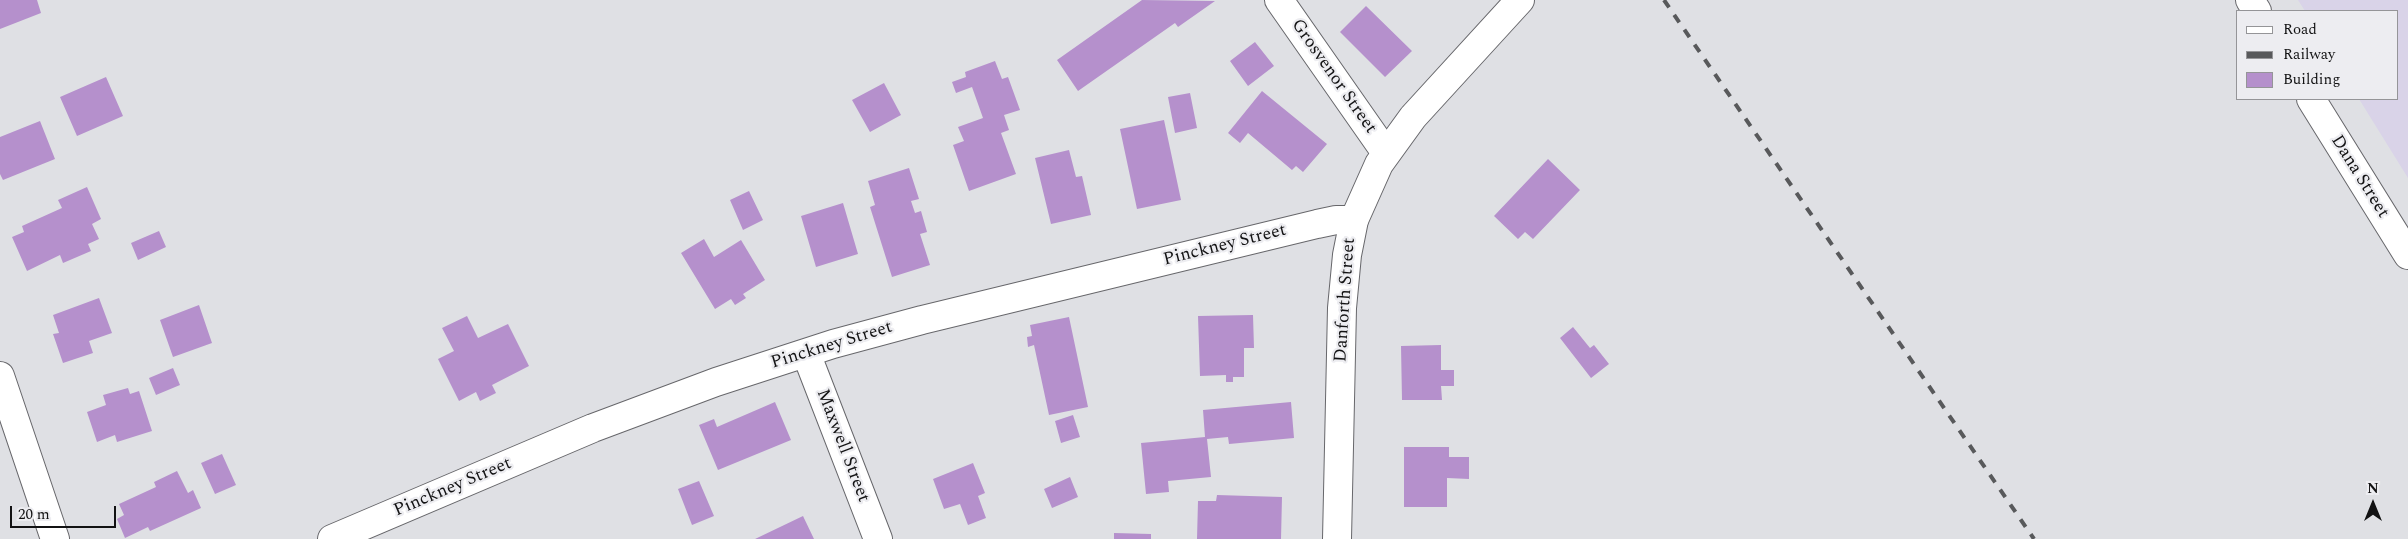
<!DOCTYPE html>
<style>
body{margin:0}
#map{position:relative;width:2408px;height:539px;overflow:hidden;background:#dfe0e4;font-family:Spectral,serif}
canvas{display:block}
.legend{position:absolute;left:2236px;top:10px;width:162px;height:90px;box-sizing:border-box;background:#ededf1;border:1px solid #959598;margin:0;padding:6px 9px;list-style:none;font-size:15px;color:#121213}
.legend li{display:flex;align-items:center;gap:10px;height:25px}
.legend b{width:25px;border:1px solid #959598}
.north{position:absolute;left:2348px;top:479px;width:50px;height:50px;-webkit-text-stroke:4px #ededf1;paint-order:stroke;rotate:0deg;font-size:14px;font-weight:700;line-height:20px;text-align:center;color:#121213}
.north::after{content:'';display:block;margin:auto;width:18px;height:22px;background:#121213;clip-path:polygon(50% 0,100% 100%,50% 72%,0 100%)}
.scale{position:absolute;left:10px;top:506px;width:106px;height:22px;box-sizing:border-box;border:2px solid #121213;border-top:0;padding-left:6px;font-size:15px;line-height:18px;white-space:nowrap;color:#121213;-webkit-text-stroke:4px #ededf1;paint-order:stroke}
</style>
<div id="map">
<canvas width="2408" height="539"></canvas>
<ul class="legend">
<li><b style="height:6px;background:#fff"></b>Road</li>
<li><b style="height:6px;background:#58595b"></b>Railway</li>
<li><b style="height:14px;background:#b590cc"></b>Building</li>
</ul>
<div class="north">N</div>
<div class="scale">20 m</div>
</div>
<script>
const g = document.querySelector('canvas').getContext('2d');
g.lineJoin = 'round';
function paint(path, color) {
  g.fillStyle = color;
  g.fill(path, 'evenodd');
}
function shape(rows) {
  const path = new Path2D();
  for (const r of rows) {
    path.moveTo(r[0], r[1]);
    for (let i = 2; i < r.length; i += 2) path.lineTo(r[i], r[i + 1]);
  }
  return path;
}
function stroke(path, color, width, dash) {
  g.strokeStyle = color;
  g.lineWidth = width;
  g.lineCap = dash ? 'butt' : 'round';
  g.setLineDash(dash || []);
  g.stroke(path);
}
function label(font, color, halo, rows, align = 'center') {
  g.font = font + ' Spectral,serif';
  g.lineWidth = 4.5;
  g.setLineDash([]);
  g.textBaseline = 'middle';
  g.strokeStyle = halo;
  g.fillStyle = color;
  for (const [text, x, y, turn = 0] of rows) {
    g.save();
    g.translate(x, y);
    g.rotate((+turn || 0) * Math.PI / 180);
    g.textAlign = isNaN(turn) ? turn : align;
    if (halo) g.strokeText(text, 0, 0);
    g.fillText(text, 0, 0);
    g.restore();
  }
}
paint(shape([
 [2298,0,2408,0,2408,178,2359,99,2397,99,2397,11,2305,11]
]), '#d9d3e8');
paint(shape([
 [0,0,37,0,41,13,0,29],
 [1142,0,1215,1,1178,27,1175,23,1078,91,1057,60],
 [1366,6,1412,51,1385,77,1340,32],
 [1255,42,1274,66,1248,86,1230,61],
 [995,61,1002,79,1008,77,1020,110,1004,115,1009,130,1001,133,1016,174,969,191,953,145,964,141,958,127,983,118,972,87,956,93,952,82,966,77,965,72],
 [106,77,123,116,77,136,60,97],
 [884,83,901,115,870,132,852,100],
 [1262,91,1327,144,1303,172,1296,166,1292,170,1248,133,1240,143,1228,133],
 [1190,93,1197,128,1175,133,1168,97],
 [1164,120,1181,200,1137,209,1120,129],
 [40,121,55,159,3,180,0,174,0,137],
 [1069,150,1076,177,1082,176,1091,215,1051,224,1035,158],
 [1548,159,1580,190,1533,239,1525,232,1518,239,1494,216],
 [909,168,919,199,911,201,915,213,921,211,927,232,920,234,930,265,892,277,870,207,875,205,868,181],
 [87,187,101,219,92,224,99,239,88,244,91,251,63,263,60,255,27,271,12,237,24,232,22,226,62,208,58,200],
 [749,191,763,220,743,230,730,200],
 [843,203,858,254,816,267,801,216],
 [159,231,166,247,138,260,131,243],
 [704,239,714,257,741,240,765,280,743,294,746,298,735,305,731,299,715,309,681,253],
 [99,298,112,333,89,341,93,353,63,363,53,334,59,333,53,315],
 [199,305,212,343,173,357,160,320],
 [1253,315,1254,348,1244,348,1244,377,1233,377,1233,382,1226,382,1226,375,1200,376,1198,316],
 [467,316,478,338,508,324,529,366,492,385,496,393,480,401,476,392,459,401,438,359,454,351,442,328],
 [1069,317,1088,407,1049,415,1034,345,1028,347,1027,337,1032,336,1030,325],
 [1573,327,1590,348,1594,345,1609,364,1591,378,1560,338],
 [1441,345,1441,370,1454,370,1454,386,1441,386,1442,400,1402,400,1401,346],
 [173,368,180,385,156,395,149,378],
 [128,388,130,394,139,391,152,431,117,442,115,435,97,442,87,412,106,405,103,395],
 [775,402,791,440,718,470,699,425,714,419,717,427],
 [1291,402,1294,438,1229,444,1228,437,1207,439,1211,477,1168,481,1169,492,1146,494,1141,443,1205,437,1203,410],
 [1073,415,1080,437,1061,443,1055,421],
 [1404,447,1449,447,1449,457,1469,457,1469,479,1447,478,1447,507,1404,507],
 [222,454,236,485,215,494,201,463],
 [973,463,985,493,978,496,986,518,968,525,960,504,944,509,933,479],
 [177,471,188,493,193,490,201,508,150,531,148,527,125,538,117,519,124,515,119,504,156,487,154,482],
 [1070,477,1078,497,1052,508,1044,489],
 [699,481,714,516,692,525,678,489],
 [1217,495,1282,497,1281,539,1197,539,1198,501,1216,501],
 [803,516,814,539,755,539],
 [1114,533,1151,534,1151,539,1114,539]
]), '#b590cc');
const minor = shape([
 [1279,0,1386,153],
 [2250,0,2257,11],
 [2311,99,2408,255],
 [806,353,878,539],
 [332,539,593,428,716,382,833,344,922,320,1317,224,1336,220,1354,220]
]);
const tertiary = shape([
 [0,376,55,539],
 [1337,539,1342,308,1347,255,1354,220,1379,164,1413,117,1520,0]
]);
stroke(minor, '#67676b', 30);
stroke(tertiary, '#67676b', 30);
stroke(minor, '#fff', 28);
stroke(tertiary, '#fff', 28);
stroke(shape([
 [1664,0,2034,539]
]), '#58595b', 4, [9, 9]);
label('18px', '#121213', '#ededf1', [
 ["Grosvenor Street",1333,77,55],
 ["Dana Street",2359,177,58],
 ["Pinckney Street",1225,246,-14],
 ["Danforth Street",1346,300,-86],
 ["Pinckney Street",832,346,-17],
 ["Maxwell Street",842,446,69],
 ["Pinckney Street",453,488,-23]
]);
</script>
